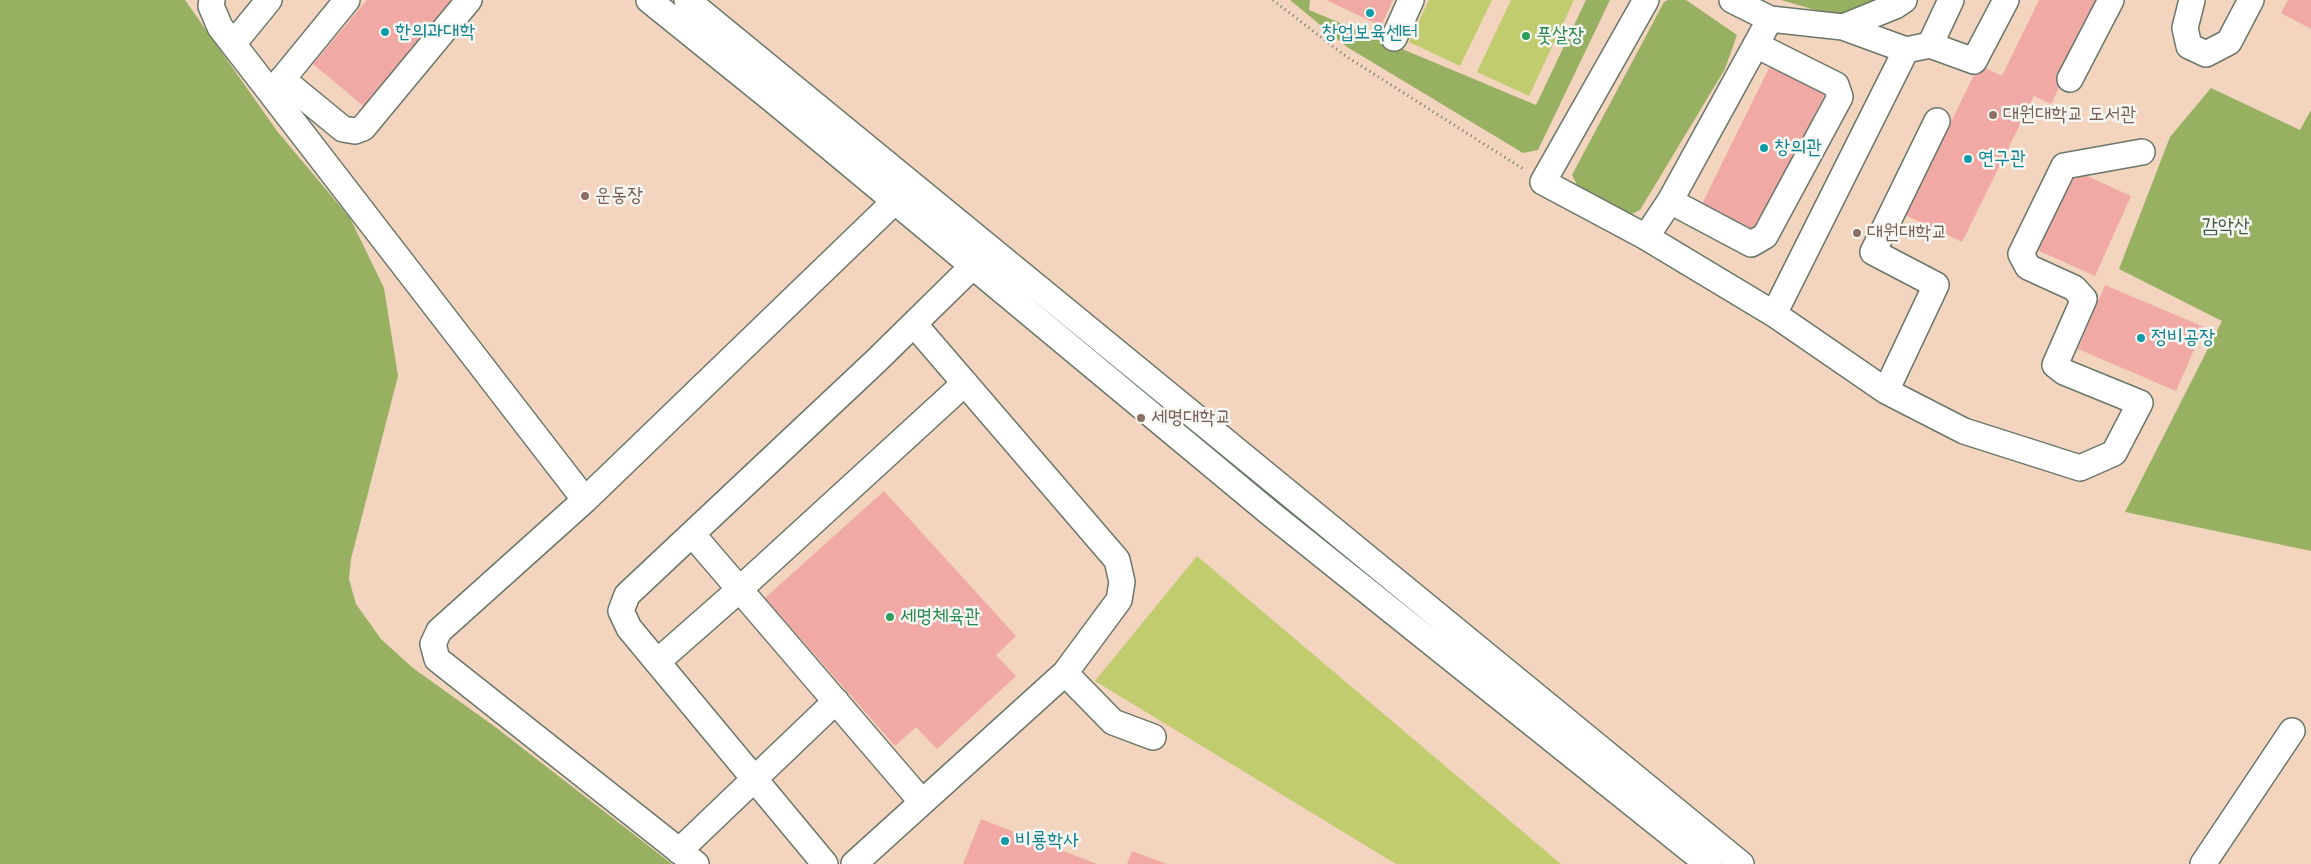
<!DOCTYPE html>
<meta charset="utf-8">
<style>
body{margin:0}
canvas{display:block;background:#f0e4ca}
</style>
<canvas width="2311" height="864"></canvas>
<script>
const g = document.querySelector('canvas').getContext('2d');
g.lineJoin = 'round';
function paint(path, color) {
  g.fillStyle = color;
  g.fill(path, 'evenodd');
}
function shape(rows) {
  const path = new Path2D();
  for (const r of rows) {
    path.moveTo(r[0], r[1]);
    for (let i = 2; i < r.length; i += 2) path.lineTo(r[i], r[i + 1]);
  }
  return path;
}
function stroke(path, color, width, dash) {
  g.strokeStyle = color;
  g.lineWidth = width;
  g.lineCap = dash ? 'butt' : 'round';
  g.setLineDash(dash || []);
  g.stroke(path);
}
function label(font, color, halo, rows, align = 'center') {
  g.font = font + ' Caveat,"Poor Story",sans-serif';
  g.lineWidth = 5;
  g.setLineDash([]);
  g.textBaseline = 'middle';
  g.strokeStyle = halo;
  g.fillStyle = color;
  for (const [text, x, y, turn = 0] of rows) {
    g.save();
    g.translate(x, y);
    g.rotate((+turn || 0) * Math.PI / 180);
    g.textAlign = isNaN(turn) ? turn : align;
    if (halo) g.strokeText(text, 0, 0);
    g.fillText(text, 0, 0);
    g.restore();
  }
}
paint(shape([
 [185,0,2311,0,2311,110,2300,130,2222,321,2125,512,2311,551,2311,864,672,864,494,726,413,668,381,639,356,604,349,579,351,559,350,218,277,131]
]), '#f3d4bf');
paint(shape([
 [1429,0,1492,0,1460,66,1409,42],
 [1511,0,1574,0,1529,96,1477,72],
 [1197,556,1561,864,1396,864,1095,681]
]), '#c0cc6e');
paint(shape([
 [0,0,185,0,277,131,350,218,384,288,398,376,351,559,349,579,356,604,381,639,413,668,494,726,672,864,0,864],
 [1290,0,1310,0,1309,10,1536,105,1586,0,1610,0,1538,150,1523,153,1347,47],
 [1668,0,1686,0,1737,35,1725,69,1640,210,1630,215,1581,192,1572,175,1664,2],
 [1781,0,1876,0,1843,18],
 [2211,88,2300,130,2311,110,2311,551,2125,512,2222,321,2119,269,2170,137]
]), '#98b061');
paint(shape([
 [367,0,457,0,366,108,313,64],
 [1326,0,1393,0,1381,26],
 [2039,0,2102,0,2051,104,2034,96,1962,242,1905,215,1979,65,2002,76],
 [2288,0,2311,0,2311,29,2281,13],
 [1772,62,1827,90,1756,233,1701,206],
 [2074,170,2131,196,2095,276,2037,250],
 [2105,285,2204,327,2176,391,2078,349],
 [884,491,1016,636,996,655,1016,676,937,749,916,727,895,746,765,598],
 [981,819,1097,864,963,864],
 [1132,851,1167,864,1127,864]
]), '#f1a9a5');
const minor = shape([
 [212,0,211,6,220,27,585,500,439,631,433,644,437,659,696,864],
 [649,0,773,100,1271,514,1708,864],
 [687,0,1741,864],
 [1646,0,1543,182,1646,237,1774,314,1886,391,1964,431,2080,468,2114,453,2140,403,2064,372,2055,365,2084,299,2074,288,2028,267,2021,254,2064,166,2142,152],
 [1732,0,1770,19,1843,27,1906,50,1930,45,1974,61,2006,0],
 [2192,0,2185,28,2189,46,2206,54,2229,42,2251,0],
 [1843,27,1895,6,1904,0],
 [1394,38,1411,0],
 [233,44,269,0],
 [1756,45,1836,85,1840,97,1765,236,1751,244,1670,201,1770,19],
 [1930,45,1951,0],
 [282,79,343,129,355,131,363,128,469,0],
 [2070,79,2111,0],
 [271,93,347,0],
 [1646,237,1670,201],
 [1774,314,1906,50],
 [1886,391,1936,285,1873,252,1937,121],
 [585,500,894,202],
 [692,534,922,802],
 [657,662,740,589,965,383],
 [1065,673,1113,722,1153,737],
 [679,851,836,701],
 [825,864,629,628,621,611,627,595,876,361,984,255],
 [854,864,1065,673,1119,600,1122,582,1117,560,914,324],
 [2203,864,2292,731]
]);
stroke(minor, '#687768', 28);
stroke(shape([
 [1273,0,1344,55,1525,170]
]), '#687768', 3, [1, 4]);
stroke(minor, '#fff', 25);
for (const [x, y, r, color] of [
 [1370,13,5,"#0f9aa8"],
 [385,32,5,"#0f9aa8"],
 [1526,36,5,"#2e9e5b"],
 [1993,115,5,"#8d6e63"],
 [1764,148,5,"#0f9aa8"],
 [1968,159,5,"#0f9aa8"],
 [585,196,5,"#8d6e63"],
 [1857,233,5,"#8d6e63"],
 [2141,338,5,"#0f9aa8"],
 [1141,418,5,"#8d6e63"],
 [890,617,5,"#2e9e5b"],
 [1005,841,5,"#0f9aa8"]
]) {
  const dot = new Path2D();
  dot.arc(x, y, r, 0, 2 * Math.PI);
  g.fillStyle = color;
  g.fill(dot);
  stroke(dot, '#f6f6f2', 2);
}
label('20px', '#0d838f', '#f6f6f2', [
 ["한의과대학",395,32],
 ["창업보육센터",1370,33,"center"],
 ["창의관",1774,148],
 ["연구관",1978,159],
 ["정비공장",2151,338],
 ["비룡학사",1015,841]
], 'left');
label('20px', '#27864d', '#f6f6f2', [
 ["풋살장",1536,36],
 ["세명체육관",900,617]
], 'left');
label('20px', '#785e54', '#f6f6f2', [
 ["대원대학교 도서관",2003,115],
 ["운동장",595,196],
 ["대원대학교",1867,233],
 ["세명대학교",1151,418]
], 'left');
label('20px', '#3f5a40', '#f6f6f2', [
 ["감악산",2226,227]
]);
</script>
